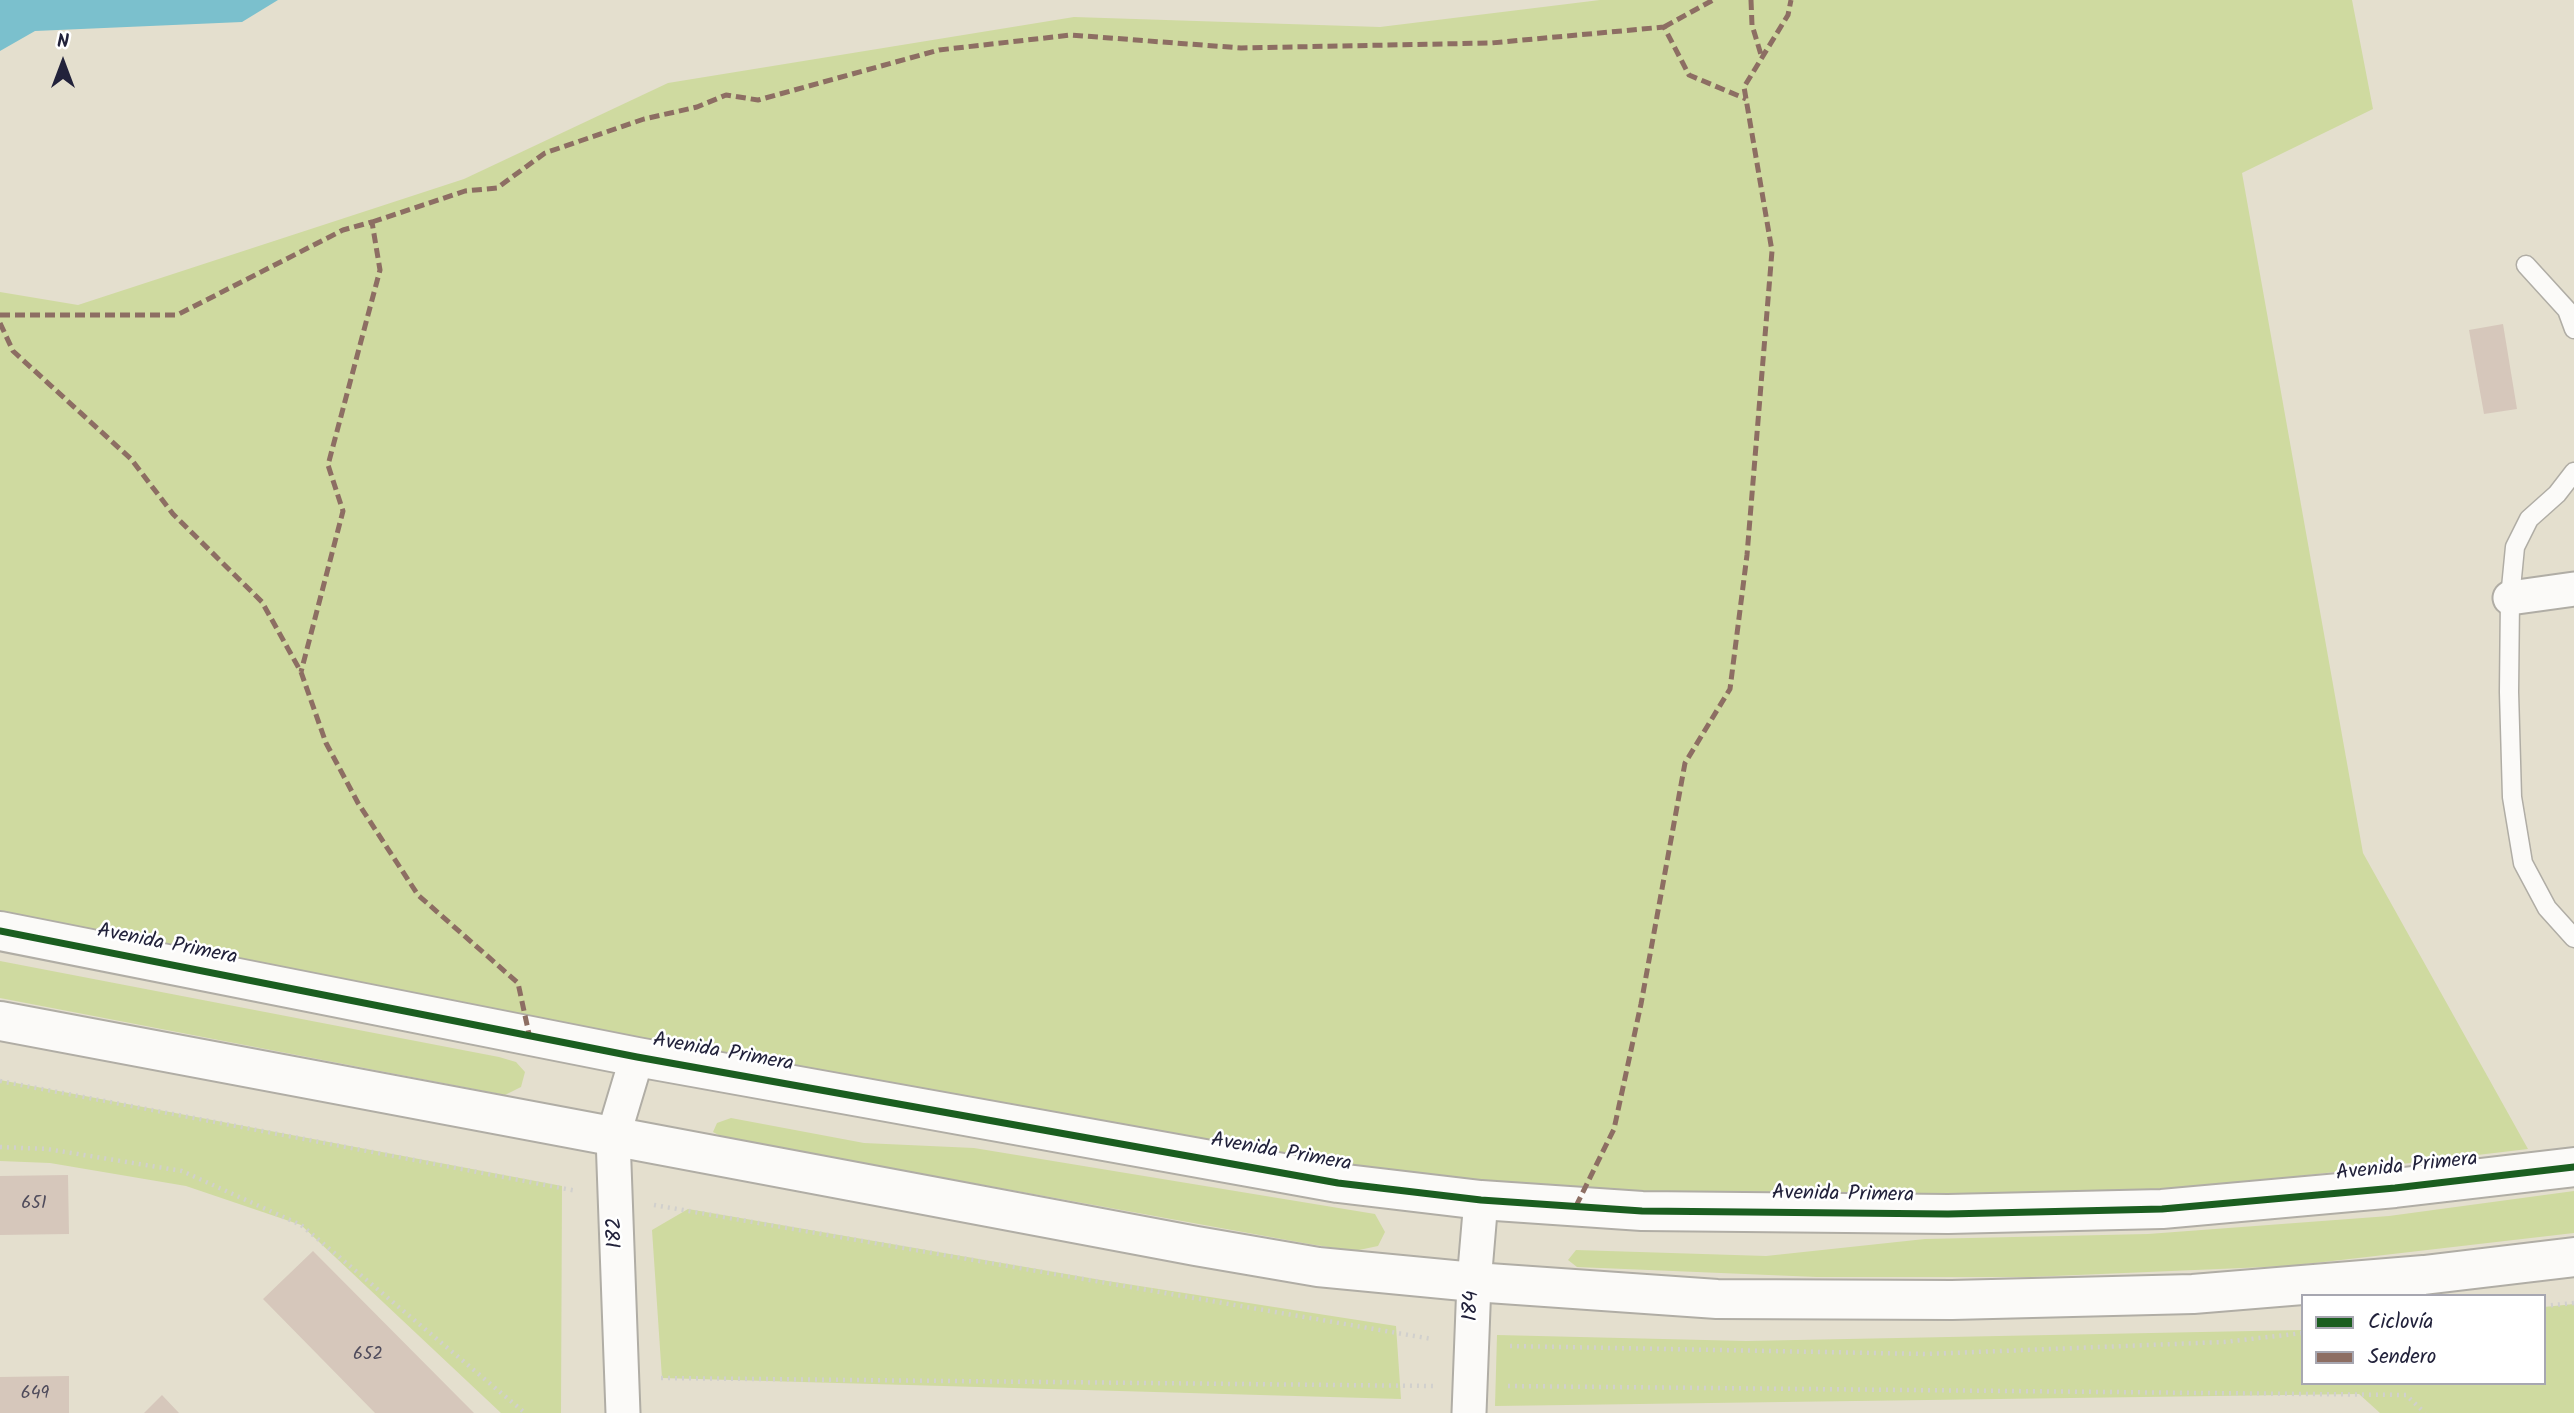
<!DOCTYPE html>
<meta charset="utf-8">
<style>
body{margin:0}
#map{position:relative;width:2574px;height:1413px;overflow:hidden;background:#e4dfce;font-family:Kalam,sans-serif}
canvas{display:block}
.legend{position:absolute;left:2301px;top:1294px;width:245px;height:91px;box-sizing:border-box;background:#fff;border:2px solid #a7a7b1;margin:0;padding:9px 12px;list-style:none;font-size:21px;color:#22223b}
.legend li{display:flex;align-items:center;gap:14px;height:35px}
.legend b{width:35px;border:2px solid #a7a7b1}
.north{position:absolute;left:28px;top:28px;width:70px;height:70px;-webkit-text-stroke:5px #fff;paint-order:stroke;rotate:0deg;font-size:19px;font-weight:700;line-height:28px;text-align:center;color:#22223b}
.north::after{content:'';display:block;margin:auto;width:24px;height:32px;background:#22223b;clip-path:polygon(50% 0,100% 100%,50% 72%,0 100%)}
</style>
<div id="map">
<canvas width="2574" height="1413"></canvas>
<ul class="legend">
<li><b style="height:9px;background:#1b5e20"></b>Ciclovía</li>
<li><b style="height:9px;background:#8d6e63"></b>Sendero</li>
</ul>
<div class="north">N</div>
</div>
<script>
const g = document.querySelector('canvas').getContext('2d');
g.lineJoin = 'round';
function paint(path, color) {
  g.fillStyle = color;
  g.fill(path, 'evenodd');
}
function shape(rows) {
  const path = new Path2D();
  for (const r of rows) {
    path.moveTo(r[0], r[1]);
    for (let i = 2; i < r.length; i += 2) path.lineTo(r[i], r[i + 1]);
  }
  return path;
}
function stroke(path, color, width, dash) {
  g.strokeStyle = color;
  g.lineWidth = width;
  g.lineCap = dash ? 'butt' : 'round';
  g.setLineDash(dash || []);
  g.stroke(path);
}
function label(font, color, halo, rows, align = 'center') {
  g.font = font + ' Kalam,sans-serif';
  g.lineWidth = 5;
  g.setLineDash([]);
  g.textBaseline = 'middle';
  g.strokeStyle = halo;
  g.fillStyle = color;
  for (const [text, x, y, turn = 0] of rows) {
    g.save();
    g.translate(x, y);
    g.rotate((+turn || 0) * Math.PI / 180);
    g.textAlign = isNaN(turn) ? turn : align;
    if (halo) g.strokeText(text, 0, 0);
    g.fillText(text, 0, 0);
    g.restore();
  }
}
paint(shape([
 [1600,0,2352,0,2373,109,2242,173,2363,853,2528,1149,2115,1198,1470,1200,0,917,0,292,78,305,464,179,668,83,1074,17,1380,27],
 [0,961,499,1057,516,1062,525,1072,521,1087,505,1095,0,998],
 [0,1080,562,1186,561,1413,501,1413,301,1225,186,1186,50,1163,0,1161],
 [731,1118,864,1143,974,1148,1375,1214,1385,1232,1378,1246,1354,1251,1309,1244,724,1138,713,1132,717,1123],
 [2574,1191,2574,1233,2289,1266,2030,1277,1817,1277,1577,1267,1568,1260,1576,1250,1766,1256,1925,1239,2148,1234,2389,1216],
 [688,1209,1101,1280,1396,1326,1401,1399,662,1378,652,1230],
 [2574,1304,2574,1413,2380,1413,2359,1394,1495,1406,1497,1335,1746,1341,2303,1330,2303,1383,2544,1383,2544,1307]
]), '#cfdaa0');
paint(shape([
 [0,0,278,0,242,22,35,31,0,51]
]), '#7bc0cd');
paint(shape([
 [2503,324,2517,409,2484,414,2469,330],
 [68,1175,69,1234,0,1235,0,1176],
 [313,1251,474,1413,375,1413,263,1299],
 [69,1376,69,1413,0,1413,0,1377],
 [162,1395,179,1413,144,1413]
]), '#d6c7bb');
const service = shape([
 [2526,265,2567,310,2574,329],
 [2574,472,2557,494,2529,519,2515,547,2510,598,2509,692,2512,797,2523,863,2547,908,2574,938]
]);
const minor = shape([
 [2510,598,2574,589],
 [623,1413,613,1137,637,1057],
 [1469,1413,1474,1282,1481,1200]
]);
const tertiary = shape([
 [0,931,637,1057,1338,1183,1481,1200,1642,1211,1948,1214,2162,1209,2395,1188,2574,1167],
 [0,1021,1196,1246,1318,1267,1474,1282,1717,1299,1952,1300,2193,1294,2424,1275,2574,1257]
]);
stroke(service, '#b0ada5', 21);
stroke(minor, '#b0ada5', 37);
stroke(tertiary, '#b0ada5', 42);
stroke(shape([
 [0,1081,577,1191],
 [0,1147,47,1149,182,1171,301,1225,525,1413],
 [654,1205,1432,1339],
 [2544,1306,2574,1303],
 [1510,1346,1926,1354,2224,1342,2303,1333],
 [661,1378,1433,1386],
 [1508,1386,2406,1395,2425,1413]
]), '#d1d0cd', 4.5, [2, 5]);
stroke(service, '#fbfaf8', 18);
stroke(minor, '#fbfaf8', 33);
stroke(tertiary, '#fbfaf8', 38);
stroke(shape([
 [1751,0,1752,25,1762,58],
 [1664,27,1713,0],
 [372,222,465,191,497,188,545,153,644,119,697,107,726,95,758,100,939,50,1071,35,1241,48,1491,43,1664,27,1689,75,1746,99],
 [0,315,177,315,343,230,372,222,380,270,328,465,343,511,301,672],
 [0,323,13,351,131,459,173,514,262,602,301,672,326,743,358,803,418,895,518,983,529,1034],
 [1576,1206,1614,1129,1641,1004,1685,763,1730,689,1747,555,1772,251,1744,87,1788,15,1791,0]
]), '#8d6e63', 5, [10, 5]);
stroke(shape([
 [0,931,637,1057,1338,1183,1481,1200,1642,1211,1948,1214,2162,1209,2395,1188,2574,1167]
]), '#1b5e20', 7);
label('18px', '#4f4b5b', null, [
 ["651",34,1205],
 ["652",368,1356],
 ["649",35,1395]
]);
label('21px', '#22223b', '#fff', [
 ["Avenida Primera",167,946,11],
 ["Avenida Primera",723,1054,10],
 ["Avenida Primera",1281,1154,10],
 ["Avenida Primera",2407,1168,-6],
 ["Avenida Primera",1843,1196,1],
 ["182",617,1233,-92],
 ["184",1473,1306,-88]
]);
</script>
